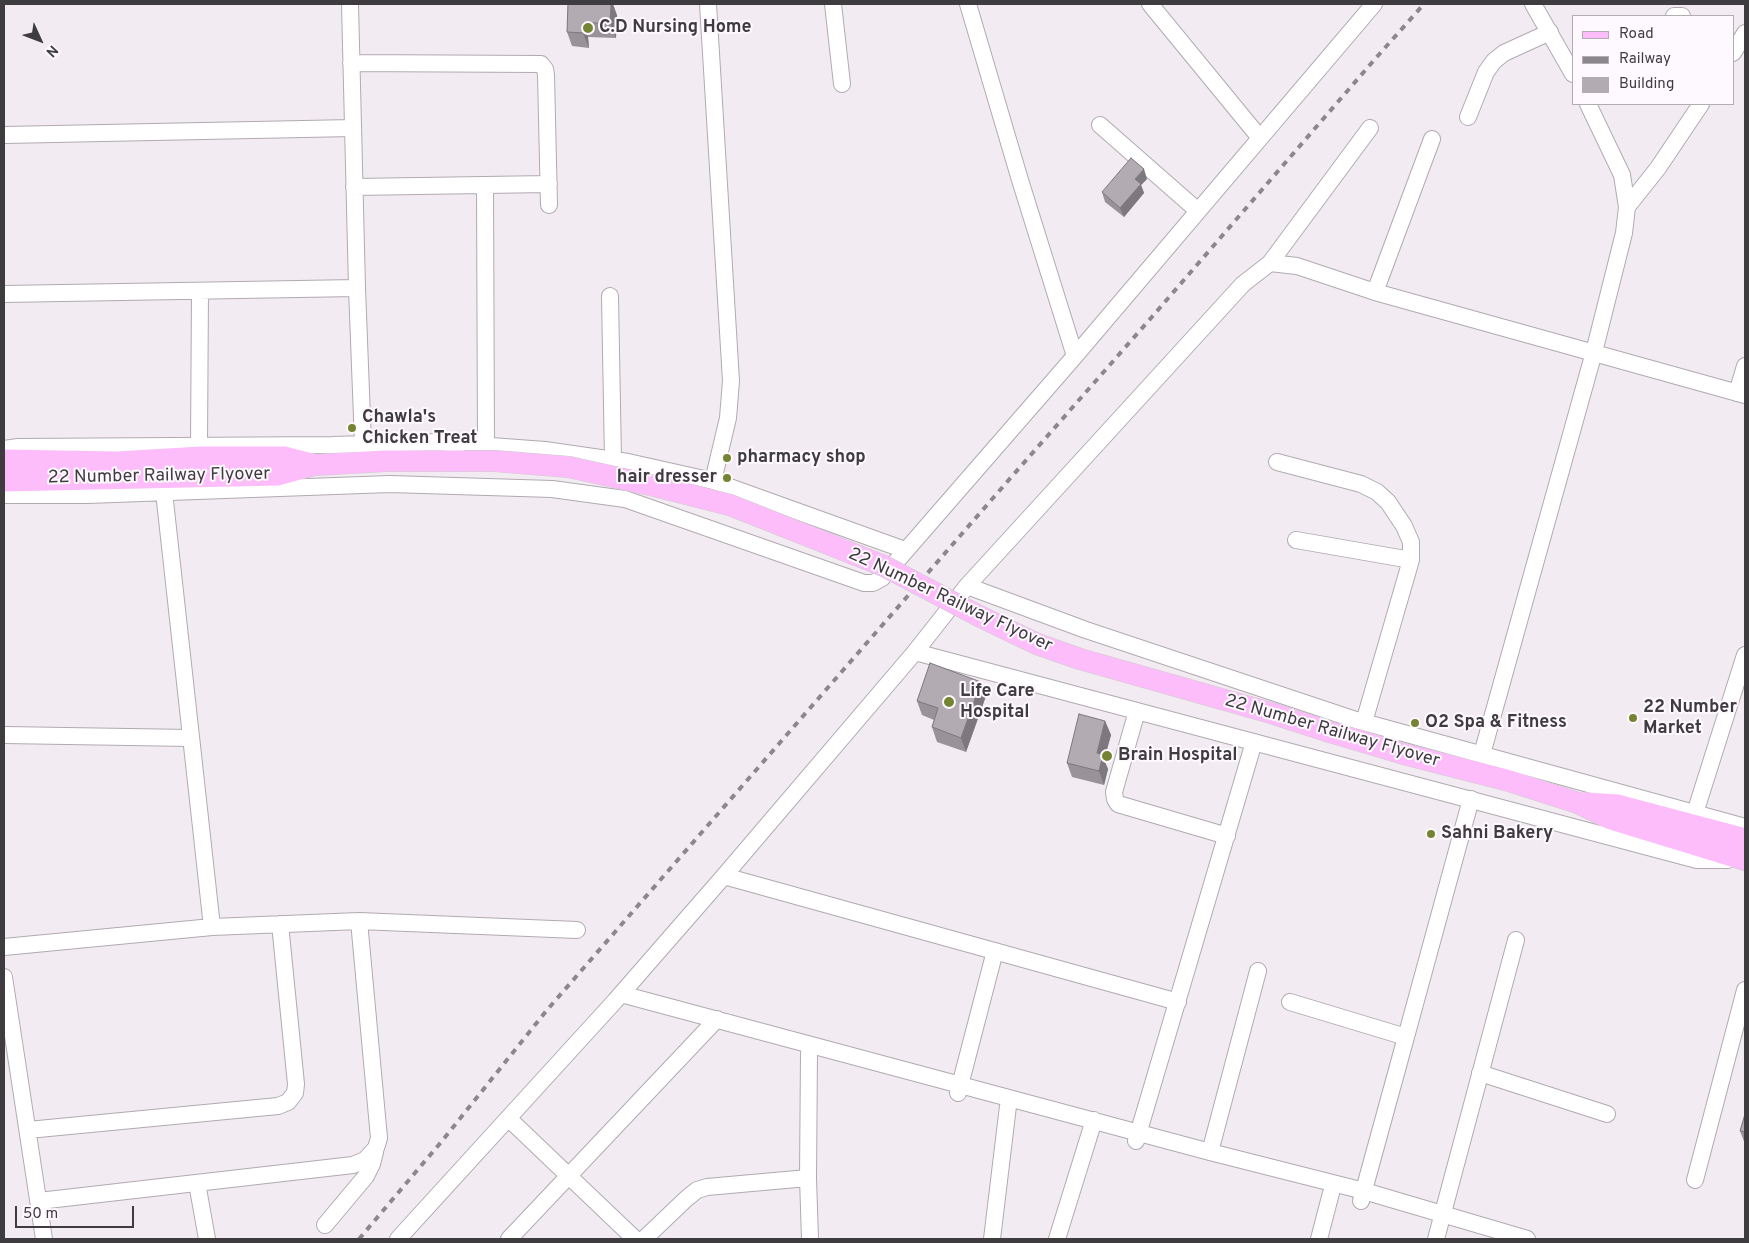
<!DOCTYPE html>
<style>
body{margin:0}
#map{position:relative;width:1749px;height:1243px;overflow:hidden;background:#f3ebf2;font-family:Overpass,sans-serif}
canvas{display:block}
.frame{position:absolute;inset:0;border:5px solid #3f3c3f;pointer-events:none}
.legend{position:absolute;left:1572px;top:15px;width:162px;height:90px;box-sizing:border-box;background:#fef9fe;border:1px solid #b2adb2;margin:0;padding:6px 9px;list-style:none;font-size:15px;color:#3f3c3f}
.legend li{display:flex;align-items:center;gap:10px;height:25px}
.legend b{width:25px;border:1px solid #b2adb2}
.north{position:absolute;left:15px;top:15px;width:50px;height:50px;-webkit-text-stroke:4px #fef9fe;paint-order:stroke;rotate:133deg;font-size:14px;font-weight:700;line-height:20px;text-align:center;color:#3f3c3f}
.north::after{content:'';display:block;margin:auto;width:18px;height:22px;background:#3f3c3f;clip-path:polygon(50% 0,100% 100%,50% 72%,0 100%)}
.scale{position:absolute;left:15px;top:1206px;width:119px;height:22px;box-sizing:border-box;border:2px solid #3f3c3f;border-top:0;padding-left:6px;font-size:15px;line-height:18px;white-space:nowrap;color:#3f3c3f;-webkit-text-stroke:4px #fef9fe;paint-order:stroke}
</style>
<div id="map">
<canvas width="1749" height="1243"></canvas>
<div class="frame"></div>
<ul class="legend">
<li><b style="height:6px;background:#fdbdfa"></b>Road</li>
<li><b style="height:6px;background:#8c878c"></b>Railway</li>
<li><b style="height:14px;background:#b2abb2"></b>Building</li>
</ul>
<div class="north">N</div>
<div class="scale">50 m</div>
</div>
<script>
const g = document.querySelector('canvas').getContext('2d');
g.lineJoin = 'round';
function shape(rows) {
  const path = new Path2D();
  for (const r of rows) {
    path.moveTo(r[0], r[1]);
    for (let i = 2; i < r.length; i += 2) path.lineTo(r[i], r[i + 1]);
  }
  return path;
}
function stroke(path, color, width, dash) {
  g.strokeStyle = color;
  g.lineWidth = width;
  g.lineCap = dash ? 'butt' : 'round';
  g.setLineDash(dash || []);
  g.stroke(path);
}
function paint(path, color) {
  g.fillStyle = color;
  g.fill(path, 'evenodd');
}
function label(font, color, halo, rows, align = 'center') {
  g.font = font + ' Overpass,sans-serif';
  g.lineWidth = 4;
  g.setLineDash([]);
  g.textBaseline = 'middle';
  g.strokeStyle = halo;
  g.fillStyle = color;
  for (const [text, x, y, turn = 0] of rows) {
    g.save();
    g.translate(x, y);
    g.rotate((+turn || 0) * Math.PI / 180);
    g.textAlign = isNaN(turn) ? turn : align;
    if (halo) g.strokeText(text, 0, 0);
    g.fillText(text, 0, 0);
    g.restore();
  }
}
const minor = shape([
 [350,4,357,288,363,444],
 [708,4,731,381,728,418,713,481],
 [833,4,842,84],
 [968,4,1020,180,1075,356],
 [1150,4,1260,138],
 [1533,4,1573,74],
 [1674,16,1682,16],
 [1733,53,1745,33],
 [351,63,541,64,545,69,546,75,549,205],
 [1468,117,1486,72,1494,61,1504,53,1550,32],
 [1100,125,1198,211],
 [4,135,353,128],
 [485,185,486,446],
 [354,187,549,184],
 [1627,207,1658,168,1701,104],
 [1270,263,1297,266,1375,292,1745,395],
 [1375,292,1432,139],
 [4,294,357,288],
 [610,296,613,460],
 [1737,393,1745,366],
 [199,445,200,291],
 [4,449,18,447,332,445,437,442,545,450,628,462,713,481,905,550],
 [1277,462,1361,484,1377,492,1388,502,1404,526,1411,542,1411,560,1364,722],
 [164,492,212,927],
 [4,495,87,495,390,484,552,489,625,499,864,583,873,583,882,578,1075,356,1374,4],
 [1296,540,1411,560],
 [967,586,1086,630,1356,720,1745,827],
 [915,652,1697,860,1728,860],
 [1137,711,1114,792,1115,799,1118,804,1227,836],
 [4,735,191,738],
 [1482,754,1594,352,1624,233,1627,207,1622,175,1588,104],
 [1695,813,1745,655],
 [724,876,1178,1002],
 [4,947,212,927,359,921,577,930],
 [4,977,44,1239],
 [621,994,1210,1152,1364,1191,1527,1239],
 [1290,1002,1406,1037,1361,1201],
 [1406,1037,1471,799],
 [809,1053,808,1178,810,1239],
 [1480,1073,1607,1114],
 [958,1093,995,951],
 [508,1118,635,1239],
 [28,1130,278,1106,288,1102,295,1093,296,1084,280,924],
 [1136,1141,1254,742],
 [1210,1152,1258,971],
 [1695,1180,1745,990],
 [197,1183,207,1239],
 [39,1201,353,1165,365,1160,376,1148,379,1138,359,921],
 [325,1225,366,1176,372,1164,375,1152],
 [398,1239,615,1001,724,876,915,652,967,586,1243,284,1270,263,1370,128],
 [509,1239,717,1019],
 [644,1239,686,1199,697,1190,707,1187,808,1178],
 [992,1239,1008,1106],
 [1057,1239,1094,1120],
 [1319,1239,1331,1193],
 [1436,1239,1516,940]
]);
const major = shape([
 [4,460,117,462,201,457,284,457,311,464],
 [4,481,278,475,314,465,385,461,464,461],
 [1330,732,1404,754,1506,780,1578,803,1611,819,1745,860],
 [1586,803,1617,805,1745,839]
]);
stroke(minor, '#b1aab1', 18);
stroke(major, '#cdcccd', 22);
stroke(minor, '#fff', 16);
stroke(major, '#fdbdfa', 21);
stroke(shape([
 [359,1239,442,1141,547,1010,1007,482,1151,318,1375,59,1424,4]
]), '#8c878c', 4, [6, 6]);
const majorBridge = shape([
 [464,461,495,461,569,467,655,486,730,505,884,566,977,615,1037,644,1080,659,1271,713,1330,732]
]);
stroke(majorBridge, '#cdcccd', 22, []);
stroke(majorBridge, '#fdbdfa', 21);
paint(shape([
 [568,4,617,15,616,38,588,37,589,48,572,46,567,32],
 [1147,179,1141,185,1144,193,1124,217,1105,202,1102,192],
 [981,682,986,696,966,752,937,742,932,727,934,720,922,715,917,701],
 [1105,721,1111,735,1104,760,1108,769,1104,785,1072,777,1067,763],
 [1745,1114,1745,1144,1740,1131]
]), '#999399');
paint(shape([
 [611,4,613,4,617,15,616,38,610,23],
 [583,23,588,37,589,48,583,33],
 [1144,169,1147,179,1141,185,1144,193,1124,217,1120,208,1135,179],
 [981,682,986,696,966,752,961,738],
 [1105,721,1111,735,1104,760,1108,769,1104,785,1099,771,1097,753]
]), '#7d787d');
const building = shape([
 [568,4,611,4,610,23,583,23,583,33,567,32,568,4],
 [1131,158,1144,169,1135,179,1141,184,1120,208,1102,192,1131,158],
 [930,663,981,682,961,738,932,727,938,708,917,701,930,663],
 [1079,714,1105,721,1097,753,1103,755,1099,771,1067,763,1079,714],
 [1745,1114,1745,1132,1740,1131,1745,1114]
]);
paint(building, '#b2abb2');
stroke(building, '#7d787d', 1);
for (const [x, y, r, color] of [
 [588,28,6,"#758433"],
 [352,428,5,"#758433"],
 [727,458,5,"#758433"],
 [727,478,5,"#758433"],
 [949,702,6,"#758433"],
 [1633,718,5,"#758433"],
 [1415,723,5,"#758433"],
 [1107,756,6,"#758433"],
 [1431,834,5,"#758433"]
]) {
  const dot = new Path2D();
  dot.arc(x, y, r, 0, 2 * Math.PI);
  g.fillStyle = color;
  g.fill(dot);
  stroke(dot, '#fef9fe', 2);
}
label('bold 18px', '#3f3c3f', '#fef9fe', [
 ["C.D Nursing Home",599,28],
 ["Chawla's",362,418],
 ["Chicken Treat",362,439],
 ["pharmacy shop",737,458],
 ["hair dresser",717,478,"right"],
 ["Life Care",960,692],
 ["Hospital",960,713],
 ["22 Number",1643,708],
 ["Market",1643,729],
 ["O2 Spa & Fitness",1425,723],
 ["Brain Hospital",1118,756],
 ["Sahni Bakery",1441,834]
], 'left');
label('18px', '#3f3c3f', '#fef9fe', [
 ["22 Number Railway Flyover",159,477,-1],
 ["22 Number Railway Flyover",950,601,25],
 ["22 Number Railway Flyover",1332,732,16]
]);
</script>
